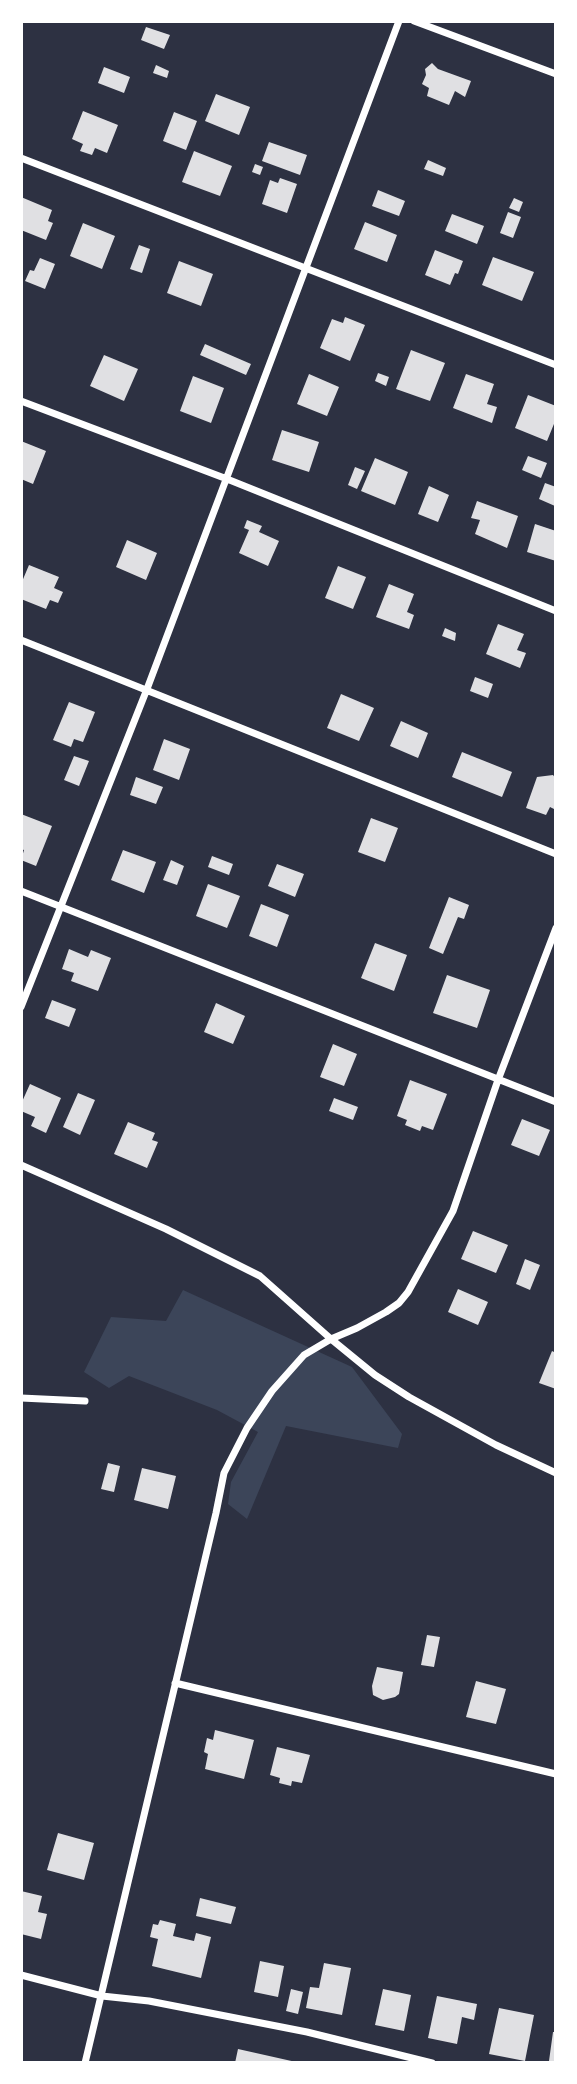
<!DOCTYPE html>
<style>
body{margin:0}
#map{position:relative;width:577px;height:2084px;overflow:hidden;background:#2d3142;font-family:Arial,sans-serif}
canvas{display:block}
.frame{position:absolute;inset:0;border:23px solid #fff;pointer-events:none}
</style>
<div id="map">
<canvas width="577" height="2084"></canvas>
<div class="frame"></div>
</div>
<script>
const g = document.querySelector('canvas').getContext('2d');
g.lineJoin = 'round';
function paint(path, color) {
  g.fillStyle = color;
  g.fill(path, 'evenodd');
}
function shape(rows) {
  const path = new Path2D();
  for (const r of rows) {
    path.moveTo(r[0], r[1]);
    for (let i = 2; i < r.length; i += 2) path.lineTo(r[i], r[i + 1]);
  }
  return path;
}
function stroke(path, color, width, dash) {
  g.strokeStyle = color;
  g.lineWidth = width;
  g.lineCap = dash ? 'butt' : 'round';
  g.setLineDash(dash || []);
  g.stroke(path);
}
paint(shape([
 [183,1290,352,1367,402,1434,398,1448,286,1426,247,1519,228,1504,231,1482,258,1432,217,1410,129,1376,109,1388,84,1372,111,1317,166,1321]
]), '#3c4559');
paint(shape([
 [146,27,170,35,164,49,141,40],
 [432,63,438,69,471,81,465,97,455,91,449,105,427,96,429,88,422,84,426,75,425,69],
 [156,65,169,71,167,78,153,73],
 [104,67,130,77,124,93,98,83],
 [216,94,250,107,239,135,205,121],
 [83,111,118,125,107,153,95,148,92,155,80,151,83,144,72,139],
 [174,112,197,121,186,150,163,141],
 [269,142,307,155,300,175,262,161],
 [194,151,232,166,220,196,182,182],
 [428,160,446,168,443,176,424,169],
 [255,164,263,167,260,175,252,172],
 [280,178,297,184,287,213,262,204,270,180,278,183],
 [378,190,405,201,399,216,372,206],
 [21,197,52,210,48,221,53,223,46,240,21,230],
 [514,198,523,202,519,212,509,208],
 [508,212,521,217,513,238,500,233],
 [452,214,484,226,477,244,445,231],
 [365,222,397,235,387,262,354,249],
 [83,223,115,236,102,269,70,256],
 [139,245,150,249,142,273,130,269],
 [435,250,463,261,458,274,455,273,450,285,425,275],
 [493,257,534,272,522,301,482,285],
 [40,258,55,264,45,289,25,281,30,270,34,271],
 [179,261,213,274,201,306,167,293],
 [345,317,365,325,350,361,320,348,332,319,343,323],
 [205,344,251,364,246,375,200,355],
 [411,350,445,363,430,401,396,389],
 [104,355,138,369,124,401,90,386],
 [378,373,389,377,386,386,375,381],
 [309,374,339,387,327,416,297,404],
 [466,374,494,384,487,404,497,407,492,423,453,408],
 [193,376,224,388,211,423,180,411],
 [528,395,556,406,556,419,547,441,515,428],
 [282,430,319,442,309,472,272,460],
 [21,441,46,451,33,484,21,479],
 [528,456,547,463,541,478,522,470],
 [375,458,408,472,395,505,361,491],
 [355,467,365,471,357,489,348,485],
 [545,483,556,487,555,506,539,499],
 [429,486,449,495,438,522,418,514],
 [477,501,518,516,507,548,475,534,480,520,471,518],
 [247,520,262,526,259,532,279,541,268,566,239,553,249,530,244,528],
 [535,524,556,531,556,561,527,552],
 [127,540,157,553,146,580,116,567],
 [29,565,59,577,54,588,63,592,58,603,50,600,46,609,21,599,21,584],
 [338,566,366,577,353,609,325,598],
 [389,584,414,594,407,612,414,615,409,629,376,617],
 [498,624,524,634,517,650,526,653,520,668,486,654],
 [445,628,456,633,455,641,442,636],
 [475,677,493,684,488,698,470,691],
 [341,694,374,708,359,741,327,728],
 [69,702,95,712,83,742,74,739,71,747,53,740],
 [401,721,428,733,418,758,390,746],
 [164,739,190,749,179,780,153,770],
 [462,752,512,772,502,797,452,777],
 [74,756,89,761,79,786,64,780],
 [553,775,556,779,556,810,550,807,546,815,526,808,537,777],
 [136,777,163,787,156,804,130,795],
 [21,814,52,826,36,866,21,860,24,850,21,849],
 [371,818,398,828,385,862,358,852],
 [123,850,156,862,144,893,111,880],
 [212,856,233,864,229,875,208,867],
 [171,860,184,866,177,885,163,880],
 [277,864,304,874,295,897,268,886],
 [208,884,240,896,227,928,196,916],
 [449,897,469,905,464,919,458,917,443,954,429,948],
 [261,904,289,915,277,947,249,936],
 [375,943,407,955,394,991,361,978],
 [69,949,88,957,91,950,111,958,98,991,71,981,74,973,62,969],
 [447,975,490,990,477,1028,433,1013],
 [52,1000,76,1009,69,1027,45,1018],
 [216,1003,245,1016,233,1044,204,1032],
 [333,1044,357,1054,344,1086,320,1077],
 [410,1080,447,1094,433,1130,422,1126,420,1131,405,1125,407,1120,397,1116],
 [30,1084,61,1098,46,1133,31,1126,35,1117,21,1111,21,1104],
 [78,1093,95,1100,80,1135,63,1127],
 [334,1098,358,1107,353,1120,329,1111],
 [522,1119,550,1130,539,1156,511,1145],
 [128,1122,155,1133,152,1140,158,1142,147,1168,114,1154],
 [473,1231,508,1245,496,1273,461,1259],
 [525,1259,540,1265,530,1290,516,1284],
 [458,1289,488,1302,478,1325,448,1312],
 [552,1351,556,1353,556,1389,539,1383],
 [108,1463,120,1466,114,1492,101,1489],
 [142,1468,176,1476,168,1509,134,1500],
 [427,1635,440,1637,434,1667,421,1665],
 [377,1667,403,1672,399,1694,395,1697,383,1700,373,1695,372,1686],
 [476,1681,506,1689,496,1724,466,1717],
 [215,1730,254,1740,244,1779,205,1769,208,1754,204,1752,207,1738,213,1740],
 [277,1747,310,1755,302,1783,292,1781,291,1786,279,1783,280,1778,270,1775],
 [58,1833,94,1843,84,1880,47,1870],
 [21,1891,42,1896,38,1912,47,1914,41,1939,21,1934],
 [200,1898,236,1907,231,1924,196,1916],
 [160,1920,176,1924,173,1936,194,1941,196,1933,211,1937,201,1978,152,1966,158,1939,150,1937,153,1924,158,1925],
 [260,1961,284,1966,278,1997,254,1992],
 [324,1963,351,1968,342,2015,306,2008,310,1987,319,1988],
 [291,1989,303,1992,298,2014,286,2011],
 [383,1989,411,1995,404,2031,375,2025],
 [437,1996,477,2004,474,2020,462,2017,457,2044,428,2038],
 [499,2008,534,2015,525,2061,489,2054],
 [553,2032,556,2032,556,2062,549,2061],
 [238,2049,296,2062,296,2063,235,2063]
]), '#e0e0e3');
stroke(shape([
 [414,21,556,74],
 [21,158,556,365],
 [21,401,227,479,556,611],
 [21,640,556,854],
 [21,891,556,1102],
 [21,1007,147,689,399,21],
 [21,1165,166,1229,260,1276,331,1339,357,1328,386,1312,399,1303,408,1292,453,1211,498,1080,556,928],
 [21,1398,85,1401],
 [175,1683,556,1774],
 [21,1975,102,1996,149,2001,307,2032,432,2063],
 [85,2063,216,1513,224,1473,247,1428,272,1391,304,1355,331,1339,375,1375,409,1397,496,1445,556,1473]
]), '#fff', 7);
</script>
